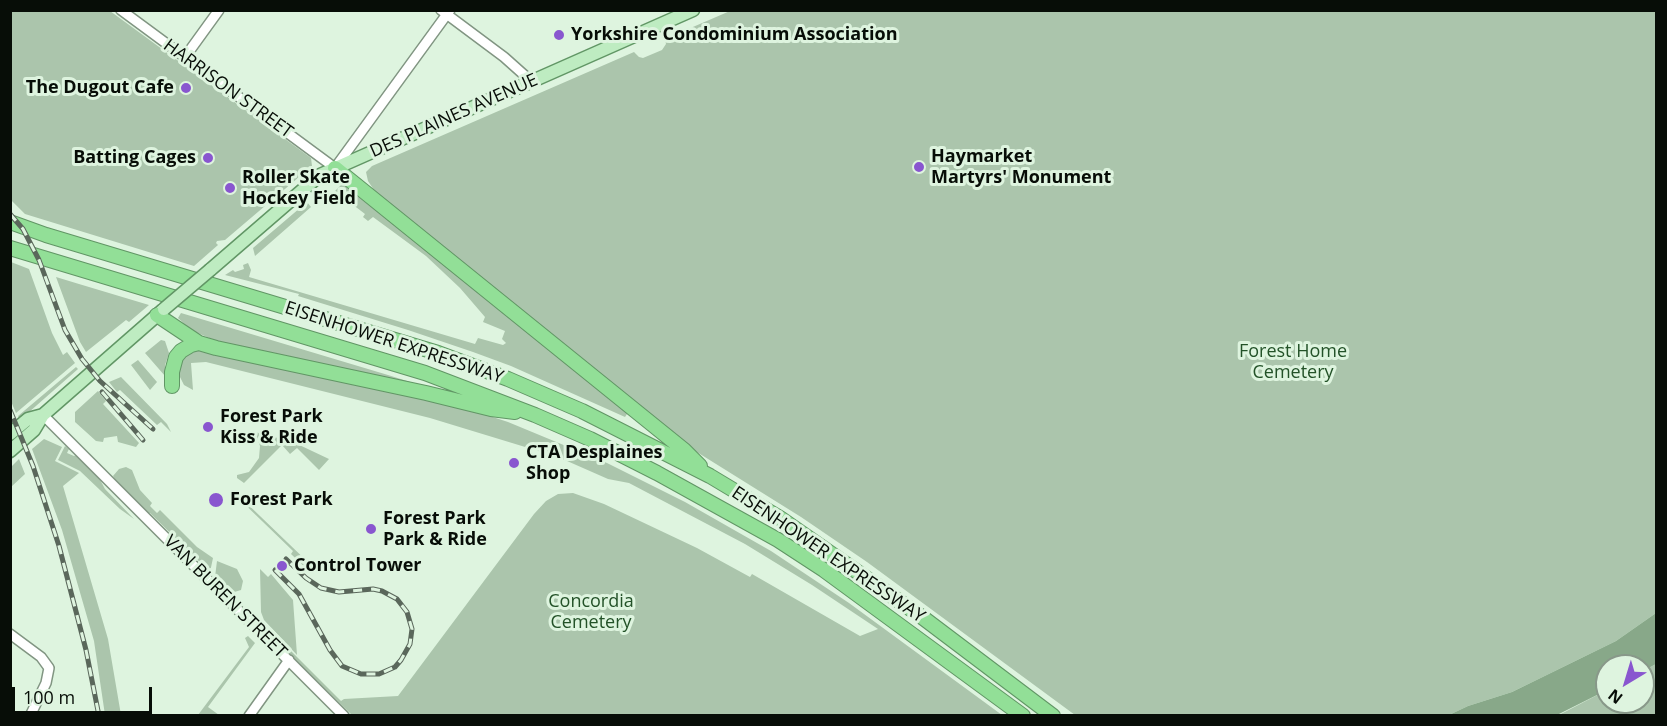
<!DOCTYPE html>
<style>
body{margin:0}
#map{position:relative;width:1667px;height:726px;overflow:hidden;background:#def4df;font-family:"Open Sans",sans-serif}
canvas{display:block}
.frame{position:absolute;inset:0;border:12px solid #070d07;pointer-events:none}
.north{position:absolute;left:1595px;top:654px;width:60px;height:60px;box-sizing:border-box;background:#def4df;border:2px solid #889889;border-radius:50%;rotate:218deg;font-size:16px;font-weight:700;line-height:24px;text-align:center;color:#070d07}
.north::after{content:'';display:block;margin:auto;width:21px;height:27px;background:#8956cf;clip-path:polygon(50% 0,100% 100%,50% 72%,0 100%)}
.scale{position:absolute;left:12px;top:687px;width:140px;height:27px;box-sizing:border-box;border:3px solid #070d07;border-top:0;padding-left:8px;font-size:18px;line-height:21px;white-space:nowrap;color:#070d07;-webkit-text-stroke:4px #def4df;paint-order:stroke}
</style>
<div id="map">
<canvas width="1667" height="726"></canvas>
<div class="frame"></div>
<div class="north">N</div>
<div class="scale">100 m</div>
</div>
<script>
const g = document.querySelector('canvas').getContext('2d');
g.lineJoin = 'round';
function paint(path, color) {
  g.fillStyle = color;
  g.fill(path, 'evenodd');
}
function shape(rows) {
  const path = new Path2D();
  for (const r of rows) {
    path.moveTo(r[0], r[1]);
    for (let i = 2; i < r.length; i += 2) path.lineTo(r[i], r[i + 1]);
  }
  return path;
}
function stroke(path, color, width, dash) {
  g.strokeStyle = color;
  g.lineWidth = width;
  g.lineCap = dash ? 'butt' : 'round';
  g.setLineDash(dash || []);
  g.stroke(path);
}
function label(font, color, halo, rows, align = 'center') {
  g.font = font + ' "Open Sans",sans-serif';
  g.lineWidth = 6;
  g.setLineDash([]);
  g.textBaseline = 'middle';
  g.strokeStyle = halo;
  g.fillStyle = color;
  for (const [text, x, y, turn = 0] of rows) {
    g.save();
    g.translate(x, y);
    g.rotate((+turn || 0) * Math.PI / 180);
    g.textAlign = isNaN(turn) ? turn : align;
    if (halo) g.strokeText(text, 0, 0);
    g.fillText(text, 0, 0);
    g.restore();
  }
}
paint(shape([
 [10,11,110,11,311,158,312,166,225,240,217,241,216,243,218,245,194,266,25,214,11,200],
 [730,11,1656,11,1656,613,1616,641,1512,692,1468,706,1449,715,1075,715,867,562,801,517,692,449,446,252,376,193,368,181,366,172,372,166,634,52,639,57,643,58,662,50,666,44,665,39],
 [342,184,629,411,625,417,511,366,473,352,408,330,298,296,299,294,225,275,233,270,235,272,244,269,243,265,248,263,251,270,249,277,475,344,478,338,503,345,506,343,502,339,505,331,483,322,485,317,460,288,426,256,373,217,368,221,363,217,365,214,335,191],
 [307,202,311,207,255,256,253,248],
 [11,262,29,269,52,333,63,355,67,352,75,363,16,413,10,399],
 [56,277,79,284,149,305,129,322,126,320,86,352,80,342],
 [181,313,388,375,426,387,367,376,300,359,216,341,191,330,178,318],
 [161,340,165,341,169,353,165,365,165,376,145,353],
 [196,350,447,402,508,422,607,463,685,502,771,551,849,603,1002,715,352,715,296,661,271,631,341,701,344,699,398,696,534,514,546,501,558,494,573,493,604,504,697,548,750,577,752,574,860,636,878,629,812,585,745,544,629,483,608,479,558,457,430,418,206,362,191,363,193,390,184,385,178,373,183,357],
 [138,360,157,382,150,390,131,365],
 [76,367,78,369,20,420,18,416],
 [121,377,167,424,171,432,161,422,157,425,120,390,117,392,109,382],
 [98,391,106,401,103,404,139,443,136,447,118,442,117,436,104,438,103,442,96,441,75,422,75,412],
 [255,432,293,442,329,459,319,470,297,448,290,454,282,445,244,483,237,478,237,475,249,472,259,458,260,446],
 [44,439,62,447,55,461,79,473,63,486,108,639,121,715,105,715,94,641,62,530,32,449],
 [65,446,69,449,67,453,74,456,76,455,98,476,105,489,134,519,120,509,80,471,58,460],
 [19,459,25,474,11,487,11,467],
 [126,467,132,470,140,490,152,503,150,506,157,513,160,510,197,547,213,558,210,572,150,513,146,513,118,484,113,476,119,469],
 [234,491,314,568,310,572,291,554,293,551,232,492],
 [217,561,237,569,243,581,241,590,231,593,215,577],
 [260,569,268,577,271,574,293,600,297,655,264,620,261,612],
 [248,636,255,643,208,707,219,715,198,715,249,647,245,638],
 [1656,664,1656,715,1557,716,1607,690,1607,702,1643,702,1643,671]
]), '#abc5ac');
paint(shape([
 [1656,613,1656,664,1643,671,1643,666,1607,666,1607,690,1557,715,1449,715,1468,706,1512,692,1616,641]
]), '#88a889');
const minor = shape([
 [121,10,335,168,450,10],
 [441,10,504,57,532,82],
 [185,57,219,10],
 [43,415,344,716],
 [10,634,41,657,49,668,46,683,30,716],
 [249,716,289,660]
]);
const major = shape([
 [210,270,320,175,693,10],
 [10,434,28,419,43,415],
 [10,451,34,430,43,415,163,310]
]);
const highway = shape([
 [335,168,684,450,700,466],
 [10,222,46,235,438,353,508,379,582,411,710,476,780,518,922,617,1053,716],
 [10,248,425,373,535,415,590,439,657,473,778,540,824,570,1023,716],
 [157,315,199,343,216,348,426,393,491,409,515,412],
 [172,386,172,372,176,357,181,351,191,345,199,343]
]);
stroke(minor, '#819582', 12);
stroke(major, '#619665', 15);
stroke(highway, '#619665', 16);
stroke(minor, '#fff', 9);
stroke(major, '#beecc1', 12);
stroke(highway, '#92df97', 14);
const rail = shape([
 [10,214,23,229,39,260,65,330,82,359,100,381,153,429],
 [102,392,143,440],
 [10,410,33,466,59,546,86,650,99,716],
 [275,570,299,594,330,650,342,666,361,674,379,674,395,667,401,660,410,644,412,629,407,612,397,599,382,591,373,589,339,592,321,588,306,578,286,559]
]);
stroke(rail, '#5a675b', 5);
stroke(rail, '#def4df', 3, [9]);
const majorBridge = shape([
 [164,309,210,270]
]);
stroke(majorBridge, '#619665', 15, []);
stroke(majorBridge, '#beecc1', 12);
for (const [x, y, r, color] of [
 [559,35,6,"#8956cf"],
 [186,88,6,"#8956cf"],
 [208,158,6,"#8956cf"],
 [919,167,6,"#8956cf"],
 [230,188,6,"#8956cf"],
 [208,427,6,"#8956cf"],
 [514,463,6,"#8956cf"],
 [216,500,8,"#8956cf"],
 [371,529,6,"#8956cf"],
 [282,566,6,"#8956cf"]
]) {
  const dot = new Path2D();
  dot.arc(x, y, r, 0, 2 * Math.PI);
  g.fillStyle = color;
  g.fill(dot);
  stroke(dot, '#def4df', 2);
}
label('bold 18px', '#070d07', '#def4df', [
 ["Yorkshire Condominium Association",571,35],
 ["The Dugout Cafe",174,88,"right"],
 ["Haymarket",931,157],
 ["Martyrs' Monument",931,178],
 ["Batting Cages",196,158,"right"],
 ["Roller Skate",242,178],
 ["Hockey Field",242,199],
 ["Forest Park",220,417],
 ["Kiss & Ride",220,438],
 ["CTA Desplaines",526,453],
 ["Shop",526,474],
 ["Forest Park",230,500],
 ["Forest Park",383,519],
 ["Park & Ride",383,540],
 ["Control Tower",294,566]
], 'left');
label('18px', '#070d07', '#def4df', [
 ["HARRISON STREET",228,89,36],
 ["DES PLAINES AVENUE",454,116,-24],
 ["EISENHOWER EXPRESSWAY",394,343,18],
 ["EISENHOWER EXPRESSWAY",828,555,34],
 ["VAN BUREN STREET",225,597,45]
]);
label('18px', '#235228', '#def4df', [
 ["Forest Home",1293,352],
 ["Cemetery",1293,373],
 ["Concordia",591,602],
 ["Cemetery",591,623]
]);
</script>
